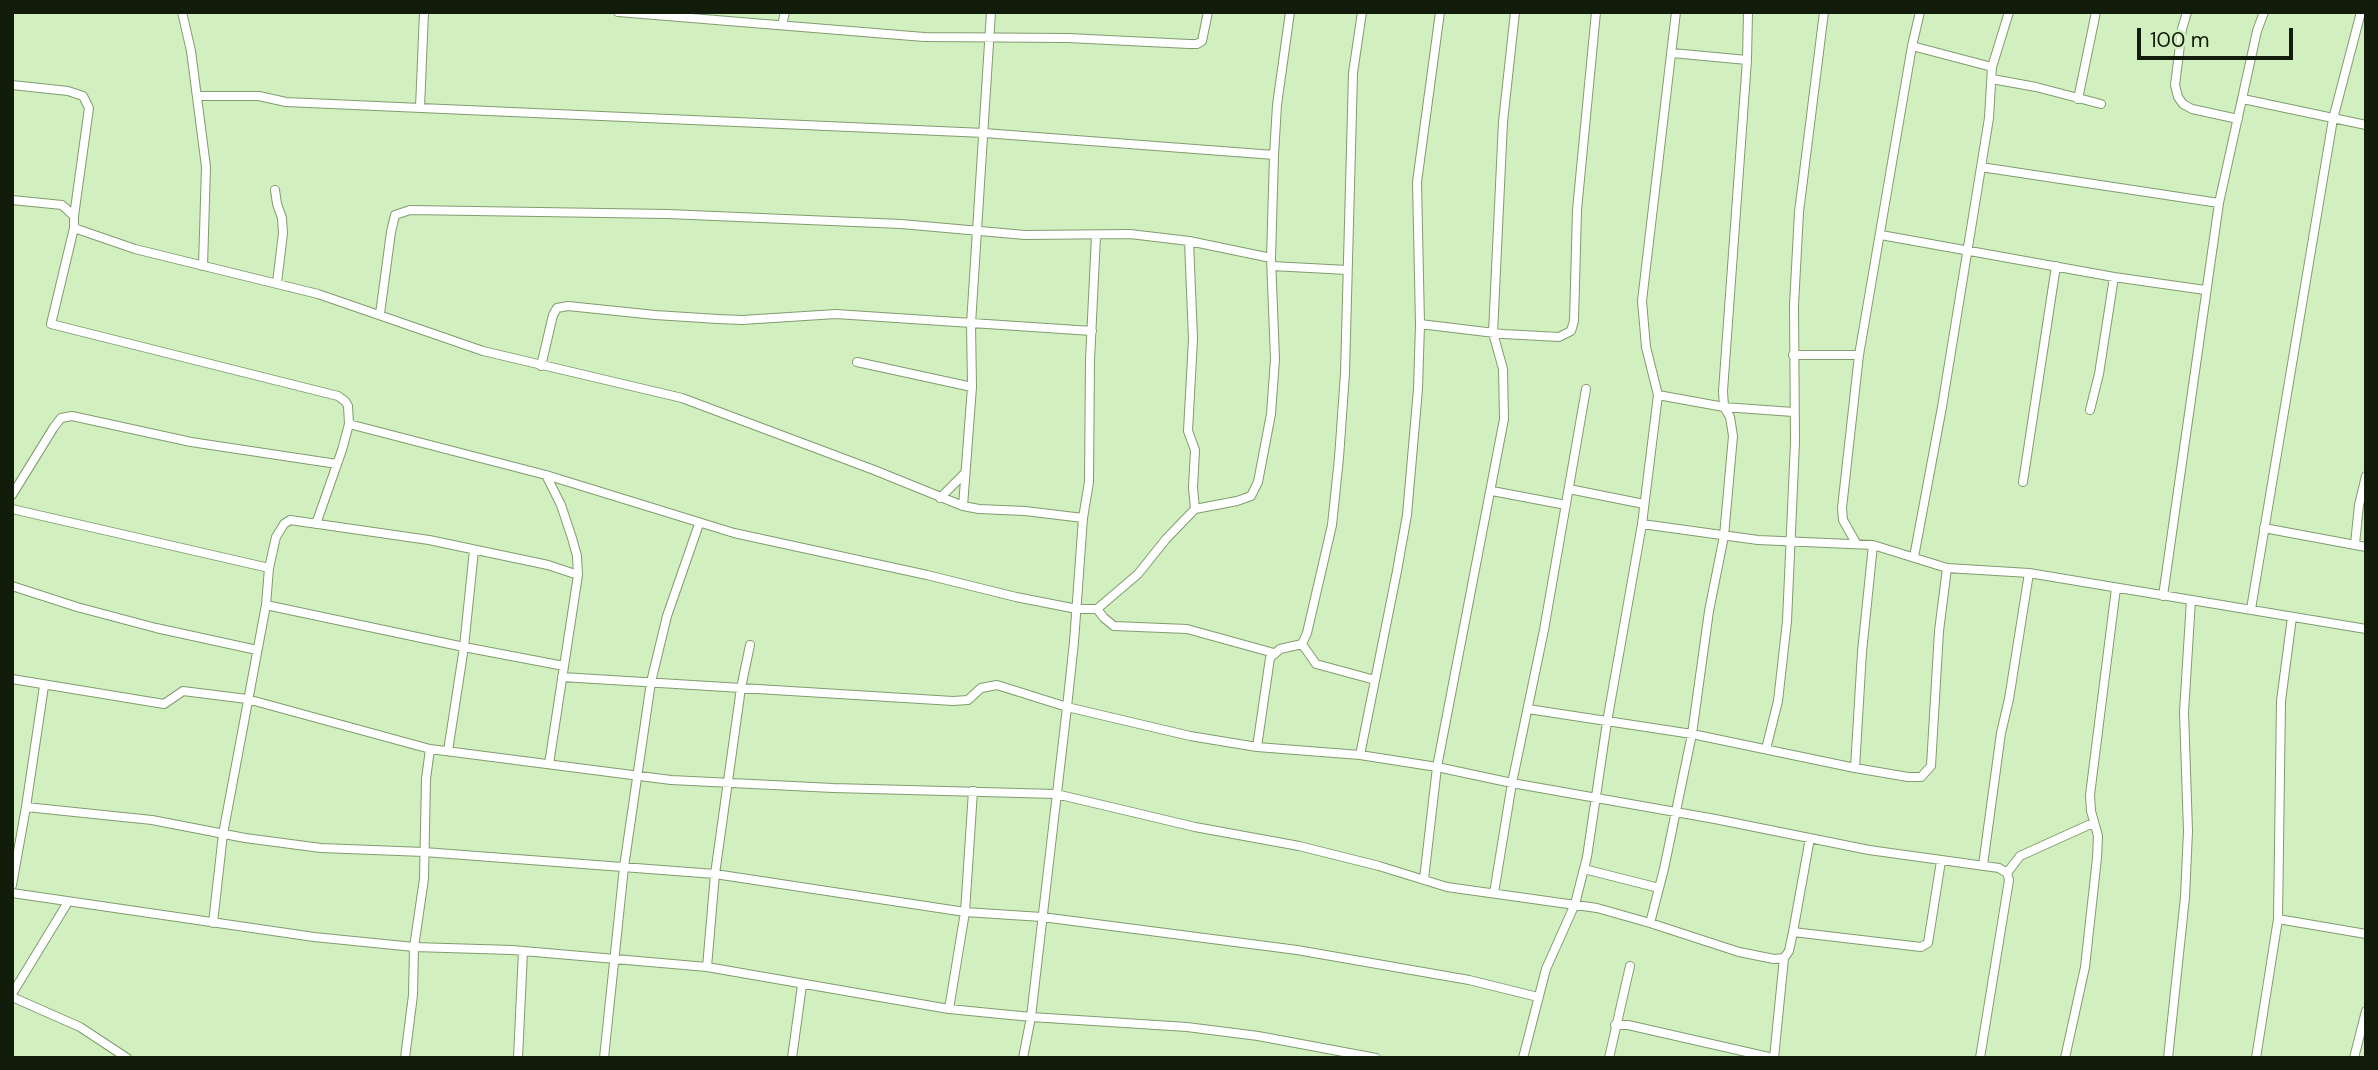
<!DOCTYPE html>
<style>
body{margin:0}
#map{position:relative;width:2378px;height:1070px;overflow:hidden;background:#d2efbf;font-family:"DM Sans",sans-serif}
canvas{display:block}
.frame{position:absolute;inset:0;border:14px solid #121c0b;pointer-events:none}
.scale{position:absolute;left:2137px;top:28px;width:156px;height:32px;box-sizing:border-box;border:4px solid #121c0b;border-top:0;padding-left:9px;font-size:21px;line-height:24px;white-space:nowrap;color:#121c0b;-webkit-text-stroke:5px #d2efbf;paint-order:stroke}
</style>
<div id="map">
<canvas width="2378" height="1070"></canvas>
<div class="frame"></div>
<div class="scale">100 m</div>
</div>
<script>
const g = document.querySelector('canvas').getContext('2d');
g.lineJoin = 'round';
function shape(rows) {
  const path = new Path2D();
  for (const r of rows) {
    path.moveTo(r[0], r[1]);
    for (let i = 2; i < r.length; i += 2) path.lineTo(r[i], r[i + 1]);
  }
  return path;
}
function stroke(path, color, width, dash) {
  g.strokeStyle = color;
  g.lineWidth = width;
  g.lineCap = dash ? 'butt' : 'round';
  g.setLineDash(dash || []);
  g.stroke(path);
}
const minor = shape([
 [182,12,191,51,206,167,203,266],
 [618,12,924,37,1068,38,1189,44,1197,44,1202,41,1208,12],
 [2187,12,2182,29,2175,85,2178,97,2183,104,2192,109,2238,119],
 [782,25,785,12],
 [1912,46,1992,67],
 [1672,53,1747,60],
 [1992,79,2036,87,2101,104],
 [12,85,68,91,83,96,89,108,74,216],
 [197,96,259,96,286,102,984,133,1274,155],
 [2078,99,2096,12],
 [2243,99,2366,125],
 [420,108,424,12],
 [1981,167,2219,203],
 [275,190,277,204,282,218,283,233,277,283],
 [12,200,62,205,74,216,74,228,135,249,318,294,483,351,682,398,874,470,963,506,979,509,1025,511,1083,518],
 [74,228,51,324,338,396,345,401,348,406,349,424,342,450,316,524],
 [1881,235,2114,277,2205,290],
 [1189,241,1193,339,1188,431,1195,450,1193,488,1195,509],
 [1272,266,1347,270],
 [380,314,391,232,395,215,410,210,668,214,901,224,1025,235,1130,234,1189,241,1271,258],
 [1420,324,1503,334,1559,337,1571,331,1574,321,1577,210,1596,12],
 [1793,355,1859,355],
 [857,362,972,387],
 [541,366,553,315,557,308,568,306,655,315,718,319,742,320,836,314,1092,331],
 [1658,395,1724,407,1793,412],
 [2090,410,2099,374,2114,277],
 [349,424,546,475,734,533,927,575,1016,597,1077,609,1097,609,1104,618,1114,626,1187,629,1274,653],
 [546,475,561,505,572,538,577,556,578,575,549,764],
 [2023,482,2056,266],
 [1569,489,1644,504],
 [1492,491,1566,505],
 [12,495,54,427,61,418,72,416,191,442,337,464],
 [940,498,964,474],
 [963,506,972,387,971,324,991,12],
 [12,509,269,568],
 [1642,524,1758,540,1873,545,1947,568,2029,573,2366,629],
 [2264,528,2366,547],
 [1856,543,1843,520,1842,508,1859,355,1912,46,1920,12],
 [2355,544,2359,505,2366,476],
 [1914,557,1942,407,1989,118,1992,67,2009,12],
 [12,586,77,607,156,628,257,650],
 [2163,596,2219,203,2257,31,2264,12],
 [266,605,464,647,564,666],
 [1097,609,1138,574,1166,539,1195,509,1237,501,1251,496,1258,482,1271,414,1275,359,1271,258,1274,155,1277,105,1290,12],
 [2251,609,2333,119,2361,12],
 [1302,644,1316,664,1375,680],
 [562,677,953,701,968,700,981,688,997,685,1067,707,1190,736,1257,747,1360,755,1437,767,1512,783,1715,819,1869,850,1999,868,2007,873,2009,880,1980,1058],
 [12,679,164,704,183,691,247,699,430,749,671,780,833,788,1056,794,1195,827,1299,846,1379,866,1447,887,1597,908,1650,923,1739,952,1774,959,1784,958],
 [1528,709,1692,734,1855,768,1908,777,1921,777,1931,766,1939,631,1947,568],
 [1257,747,1270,658,1280,649,1302,644,1307,633,1332,525,1339,458,1345,373,1353,73,1362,12],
 [1766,749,1778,701,1787,621,1795,442,1794,305,1799,212,1824,12],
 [448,751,464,647,474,550],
 [1360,755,1397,571,1407,515,1418,389,1420,324,1417,182,1440,12],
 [1855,768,1862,652,1873,545],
 [26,807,152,820,245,838,321,848,424,852,715,874,965,912,1042,917,1297,950,1469,980,1538,997],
 [1983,865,2001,733,2009,699,2029,573],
 [1584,869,1659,888],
 [2007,873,2020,856,2093,823],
 [1424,879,1437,767,1504,419,1503,369,1493,333,1503,122,1515,12],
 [12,885,26,807,44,686],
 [12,893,314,937,414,947,512,950,707,967,949,1009,1031,1017,1187,1027,1258,1036,1376,1058],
 [1494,893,1512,783,1544,630,1586,389],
 [2278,919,2366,934],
 [213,923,223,834,266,605,269,568,276,537,284,524,290,520,429,540,548,565,578,575],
 [1650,923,1664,869,1692,734,1709,611,1724,536,1733,436,1730,417,1724,407,1723,391,1747,60,1748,12],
 [1793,932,1921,947,1928,943,1941,861],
 [707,967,715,874,741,688,750,645],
 [12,994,68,902],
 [12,997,80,1027,127,1058],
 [949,1009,965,912,973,791],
 [1615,1025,1628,1025,1773,1058],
 [405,1058,413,995,414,947,424,879,426,779,430,749],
 [518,1058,523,951],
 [604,1058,624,867,651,682,667,616,699,524],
 [792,1058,802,985],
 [1023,1058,1031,1017,1067,707,1074,642,1083,518,1089,482,1090,360,1096,236],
 [1523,1058,1546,969,1575,904,1587,857,1607,722,1642,524,1658,395,1646,347,1642,301,1676,12],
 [1609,1058,1630,966],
 [1774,1058,1784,958,1789,951,1793,932,1810,838],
 [2065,1058,2085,967,2097,858,2098,836,2091,811,2090,795,2116,588],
 [2168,1058,2185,897,2188,831,2184,712,2191,600],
 [2256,1058,2278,919,2281,701,2292,617],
 [2354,1058,2366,1011]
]);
stroke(minor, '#819c6f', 10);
stroke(minor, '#fff', 8);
</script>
